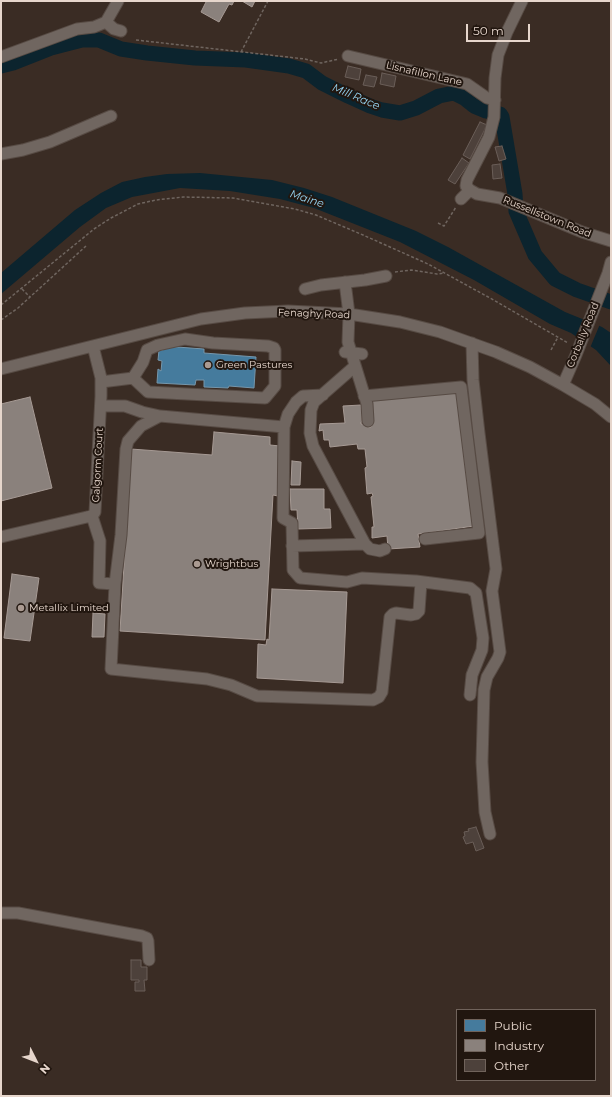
<!DOCTYPE html>
<style>
body{margin:0}
#map{position:relative;width:612px;height:1097px;overflow:hidden;background:#3a2c24;font-family:Montserrat,sans-serif}
canvas{display:block}
.frame{position:absolute;inset:0;border:2px solid #e6d6cc;pointer-events:none}
.legend{position:absolute;left:456px;top:1009px;width:140px;height:72px;box-sizing:border-box;background:#21160f;border:1px solid #70635b;margin:0;padding:5px 7px;list-style:none;font-size:12px;color:#e6d6cc}
.legend li{display:flex;align-items:center;gap:8px;height:20px}
.legend b{width:20px;border:1px solid #70635b}
.north{position:absolute;left:16px;top:1041px;width:40px;height:40px;-webkit-text-stroke:3px #21160f;paint-order:stroke;rotate:132deg;font-size:11px;font-weight:700;line-height:16px;text-align:center;color:#e6d6cc}
.north::after{content:'';display:block;margin:auto;width:14px;height:18px;background:#e6d6cc;clip-path:polygon(50% 0,100% 100%,50% 72%,0 100%)}
.scale{position:absolute;left:466px;top:24px;width:64px;height:18px;box-sizing:border-box;border:2px solid #e6d6cc;border-top:0;padding-left:5px;font-size:12px;line-height:14px;white-space:nowrap;color:#e6d6cc;-webkit-text-stroke:3px #21160f;paint-order:stroke}
</style>
<div id="map">
<canvas width="612" height="1097"></canvas>
<div class="frame"></div>
<ul class="legend">
<li><b style="height:11px;background:#457b9d"></b>Public</li>
<li><b style="height:11px;background:#8a817c"></b>Industry</li>
<li><b style="height:11px;background:#4d413b"></b>Other</li>
</ul>
<div class="north">N</div>
<div class="scale">50 m</div>
</div>
<script>
const g = document.querySelector('canvas').getContext('2d');
g.lineJoin = 'round';
function paint(path, color) {
  g.fillStyle = color;
  g.fill(path, 'evenodd');
}
function shape(rows) {
  const path = new Path2D();
  for (const r of rows) {
    path.moveTo(r[0], r[1]);
    for (let i = 2; i < r.length; i += 2) path.lineTo(r[i], r[i + 1]);
  }
  return path;
}
function stroke(path, color, width, dash) {
  g.strokeStyle = color;
  g.lineWidth = width;
  g.lineCap = dash ? 'butt' : 'round';
  g.setLineDash(dash || []);
  g.stroke(path);
}
function label(font, color, halo, rows, align = 'center') {
  g.font = font + ' Montserrat,sans-serif';
  g.lineWidth = 4;
  g.setLineDash([]);
  g.textBaseline = 'middle';
  g.strokeStyle = halo;
  g.fillStyle = color;
  for (const [text, x, y, turn = 0] of rows) {
    g.save();
    g.translate(x, y);
    g.rotate((+turn || 0) * Math.PI / 180);
    g.textAlign = isNaN(turn) ? turn : align;
    if (halo) g.strokeText(text, 0, 0);
    g.fillText(text, 0, 0);
    g.restore();
  }
}
paint(shape([
 [200,173,272,180,304,188,332,197,416,231,448,247,565,312,602,327,611,333,611,366,596,350,571,333,550,324,474,280,400,242,314,208,280,199,230,191,180,188,132,197,106,208,80,227,1,294,1,273,75,210,101,193,122,182,145,177,167,174]
]), '#0c242e');
paint(shape([
 [584,317,600,324,590,348,575,338]
]), '#3a2c24');
const public = shape([
 [163,346,204,349,204,353,256,357,254,388,229,386,228,388,204,387,204,380,196,380,195,385,157,383,158,369,161,371,162,361,158,360,159,350,163,350,163,346]
]);
paint(public, '#457b9d');
stroke(public, '#7596ab', 1);
const industry = shape([
 [205,1,234,1,232,5,229,4,219,22,201,12,206,2,205,1],
 [242,1,255,1,252,7,242,1],
 [458,391,474,526,418,534,420,547,388,549,387,536,372,538,372,527,374,527,371,497,373,496,372,493,367,494,365,468,367,467,365,449,358,449,357,444,330,447,329,440,324,440,323,430,319,431,320,424,345,423,343,406,361,405,362,422,361,422,361,424,367,424,368,427,371,427,371,400,458,391],
 [30,397,52,488,1,501,1,404,30,397],
 [214,432,270,437,270,445,280,446,278,496,273,495,265,640,120,631,131,449,212,455,214,432],
 [292,461,301,462,300,485,291,485,292,461],
 [290,489,324,489,324,509,330,509,331,528,298,529,297,510,291,510,290,489],
 [12,574,39,578,30,641,4,638,12,574],
 [272,589,347,592,343,683,257,678,258,644,266,645,267,639,269,640,272,589],
 [93,613,105,614,104,637,92,637,93,613]
]);
paint(industry, '#8a817c');
stroke(industry, '#a69a94', 1);
stroke(shape([
 [1,66,13,63,51,48,82,40,99,40,121,49,147,53,195,58,246,60,289,66,306,71,322,83,348,96,370,106,382,110,400,113,416,108,439,96,454,93,464,98,474,106,486,111,500,114,502,117,515,194,516,211,535,255,555,279,577,290,611,302]
]), '#0c242e', 15);
const building = shape([
 [348,66,361,69,359,80,345,77,348,66],
 [382,73,396,76,394,87,380,84,382,73],
 [366,75,377,77,374,87,363,85,366,75],
 [480,122,487,125,470,159,463,155,480,122],
 [502,146,506,159,499,161,495,147,502,146],
 [462,158,469,163,455,184,448,180,462,158],
 [500,164,502,178,493,179,492,165,500,164],
 [476,827,484,848,476,851,473,842,466,844,463,837,465,836,464,832,469,831,468,829,476,827],
 [131,960,141,960,141,967,147,967,147,980,144,980,145,991,135,991,135,982,139,982,139,980,131,980,131,960]
]);
paint(building, '#4d413b');
stroke(building, '#6a5e58', 1);
const minor = shape([
 [522,1,507,32,498,55,495,78,494,117,489,137,467,180,466,186,470,190,477,194,500,198,582,232,611,241],
 [106,22,114,29,121,31],
 [348,56,467,84,487,98,495,100],
 [1,57,77,29,94,27,106,22,118,1],
 [1,154,23,150,50,142,111,116],
 [461,199,470,190],
 [345,282,349,314,348,342,367,404,368,421],
 [305,289,321,285,365,280,386,276],
 [472,343,473,380,479,433,496,569,492,591,500,652,498,658,487,677,484,690,482,762,485,812,490,834],
 [345,352,362,354],
 [354,367,314,402,311,410,310,433,313,446,365,544,370,549,380,551,385,549],
 [1,369,201,319,245,313,288,311,349,314,400,322,440,332,496,352,530,367,563,385,595,404,611,417],
 [101,382,133,378,148,392,265,398,275,386,275,350,274,348,268,346,213,343,185,339,158,345,147,350,143,362,133,378],
 [563,385,576,355,608,273,611,262],
 [323,395,303,396,296,402,288,414,284,427,283,518,292,523,293,570,300,578,347,582,362,578,416,581,470,588,476,593,483,638,482,650,472,675,470,695],
 [364,396,461,387,479,533,425,539],
 [101,406,125,406,142,412,160,416],
 [284,427,160,416,141,426,128,441,126,449,121,535,115,584,111,669,207,679,231,685,257,696,373,700,379,697,382,692,390,617,393,614,396,613,411,615,416,614,419,611,421,582],
 [92,516,100,541,99,583,115,584],
 [1,537,87,517,92,516,95,512,101,396,101,378,93,346],
 [292,546,365,544],
 [1,913,18,913,142,936,147,938,148,941,149,960]
]);
stroke(minor, '#574b44', 13);
stroke(shape([
 [136,40,305,59,321,63,339,59],
 [241,52,268,1],
 [438,223,444,226,456,207],
 [395,272,411,270,437,274,444,273],
 [22,289,30,297],
 [1,305,94,229,111,218,138,204,156,200,183,197,233,198,295,209,316,215,363,235,428,264,490,298,568,343],
 [1,320,18,308,86,246],
 [551,350,558,337]
]), '#6f655f', 1.5, [3, 2]);
stroke(minor, '#706660', 11);
for (const [x, y, r, color] of [
 [208,365,4,"#aa9a91"],
 [197,564,4,"#aa9a91"],
 [21,608,4,"#aa9a91"]
]) {
  const dot = new Path2D();
  dot.arc(x, y, r, 0, 2 * Math.PI);
  g.fillStyle = color;
  g.fill(dot);
  stroke(dot, '#21160f', 1.5);
}
label('10px', '#e6d6cc', '#21160f', [
 ["Lisnafillon Lane",424,74,13],
 ["Russellstown Road",547,217,22],
 ["Fenaghy Road",314,314,2],
 ["Corbally Road",583,335,-68],
 ["Galgorm Court",98,465,-87]
]);
label('10px', '#e6d6cc', '#21160f', [
 ["Green Pastures",216,365],
 ["Wrightbus",205,564],
 ["Metallix Limited",29,608]
], 'left');
label('italic 11px', '#96d5f3', '#21160f', [
 ["Mill Race",356,97,23],
 ["Maine",307,199,18]
]);
</script>
